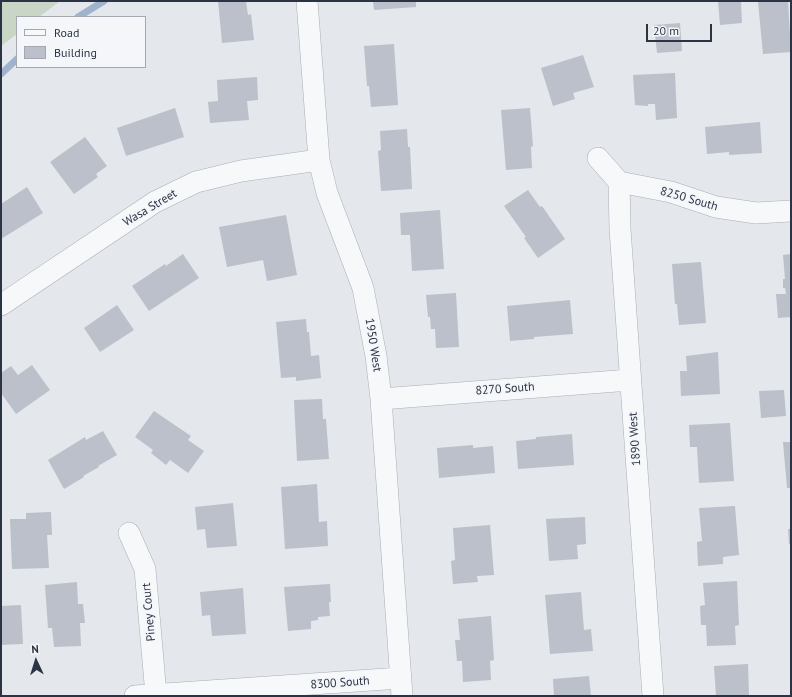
<!DOCTYPE html>
<style>
body{margin:0}
#map{position:relative;width:792px;height:697px;overflow:hidden;background:#e4e7ec;font-family:"PT Sans",sans-serif}
canvas{display:block}
.frame{position:absolute;inset:0;border:2px solid #2b3445;pointer-events:none}
.legend{position:absolute;left:16px;top:16px;width:130px;height:52px;box-sizing:border-box;background:#f4f6f9;border:1px solid #a4a8b1;margin:0;padding:5px 7px;list-style:none;font-size:12px;color:#2b3445}
.legend li{display:flex;align-items:center;gap:8px;height:20px}
.legend b{width:20px;border:1px solid #a4a8b1}
.north{position:absolute;left:16px;top:641px;width:40px;height:40px;-webkit-text-stroke:3px #f4f6f9;paint-order:stroke;rotate:356deg;font-size:11px;font-weight:700;line-height:16px;text-align:center;color:#2b3445}
.north::after{content:'';display:block;margin:auto;width:14px;height:18px;background:#2b3445;clip-path:polygon(50% 0,100% 100%,50% 72%,0 100%)}
.scale{position:absolute;left:646px;top:24px;width:66px;height:18px;box-sizing:border-box;border:2px solid #2b3445;border-top:0;padding-left:5px;font-size:12px;line-height:14px;white-space:nowrap;color:#2b3445;-webkit-text-stroke:3px #f4f6f9;paint-order:stroke}
</style>
<div id="map">
<canvas width="792" height="697"></canvas>
<div class="frame"></div>
<ul class="legend">
<li><b style="height:5px;background:#f7f8fa"></b>Road</li>
<li><b style="height:11px;background:#bbc0ca"></b>Building</li>
</ul>
<div class="north">N</div>
<div class="scale">20 m</div>
</div>
<script>
const g = document.querySelector('canvas').getContext('2d');
g.lineJoin = 'round';
function paint(path, color) {
  g.fillStyle = color;
  g.fill(path, 'evenodd');
}
function shape(rows) {
  const path = new Path2D();
  for (const r of rows) {
    path.moveTo(r[0], r[1]);
    for (let i = 2; i < r.length; i += 2) path.lineTo(r[i], r[i + 1]);
  }
  return path;
}
function stroke(path, color, width, dash) {
  g.strokeStyle = color;
  g.lineWidth = width;
  g.lineCap = dash ? 'butt' : 'round';
  g.setLineDash(dash || []);
  g.stroke(path);
}
function label(font, color, halo, rows, align = 'center') {
  g.font = font + ' "PT Sans",sans-serif';
  g.lineWidth = 3.5;
  g.setLineDash([]);
  g.textBaseline = 'middle';
  g.strokeStyle = halo;
  g.fillStyle = color;
  for (const [text, x, y, turn = 0] of rows) {
    g.save();
    g.translate(x, y);
    g.rotate((+turn || 0) * Math.PI / 180);
    g.textAlign = isNaN(turn) ? turn : align;
    if (halo) g.strokeText(text, 0, 0);
    g.fillText(text, 0, 0);
    g.restore();
  }
}
paint(shape([
 [1,1,60,1,39,17,17,17,17,34,1,46]
]), '#c9d6c5');
stroke(shape([
 [78,17,104,1],
 [1,74,17,59]
]), '#9fb4cc', 7);
paint(shape([
 [218,1,246,1,248,15,251,14,254,40,222,43],
 [373,1,416,1,416,7,374,10],
 [718,1,741,1,742,23,720,25],
 [788,1,791,52,763,54,758,2],
 [680,23,682,51,657,53,654,25],
 [394,44,398,105,371,107,369,86,367,86,364,46],
 [583,55,594,87,573,93,575,99,553,106,541,68],
 [675,73,677,118,656,120,655,104,648,104,648,106,635,105,633,75],
 [257,77,258,100,247,101,249,120,210,123,208,102,218,101,217,80],
 [175,108,184,137,126,156,117,128],
 [530,108,533,146,531,147,532,168,506,170,501,110],
 [760,122,762,153,729,155,729,152,707,154,705,127],
 [407,129,408,147,410,147,412,189,381,191,378,151,381,150,380,131],
 [85,137,107,166,96,174,98,177,74,194,50,162],
 [27,187,43,213,1,239,1,204],
 [528,190,540,207,542,206,565,239,538,258,524,238,526,237,504,206],
 [440,210,444,269,412,271,410,235,401,235,400,213],
 [286,215,297,275,267,281,263,260,227,267,219,227],
 [183,254,199,278,149,311,132,286,165,264,166,266],
 [791,254,791,317,778,318,776,294,786,294,785,288,783,288,783,279,785,279,783,255],
 [701,262,706,323,679,325,677,304,675,304,672,264],
 [456,293,459,347,436,348,435,329,431,329,430,317,428,317,426,295],
 [570,300,573,334,534,337,534,339,510,341,507,306],
 [117,305,134,330,100,352,84,328],
 [306,319,307,332,309,332,311,356,319,355,321,378,296,381,296,377,281,378,276,322],
 [718,352,720,394,681,396,680,371,687,371,686,356],
 [32,365,50,390,16,414,1,393,1,373,11,366,18,375],
 [784,390,786,416,761,418,759,391],
 [322,399,323,419,326,419,329,459,297,461,294,400],
 [154,411,191,436,188,440,204,451,188,473,170,460,166,465,151,453,153,450,135,437],
 [730,423,734,481,699,483,697,447,690,447,689,425],
 [103,431,117,455,98,466,99,467,83,476,84,477,64,489,48,460,85,437,86,440],
 [572,434,574,465,518,469,516,441,536,439,536,437],
 [783,442,791,442,791,488,787,488],
 [473,445,473,448,493,446,495,473,439,478,437,448],
 [317,484,319,522,327,521,328,546,285,549,281,487],
 [233,503,237,546,207,548,205,529,197,530,195,507],
 [735,506,739,555,723,557,723,564,698,566,697,542,702,541,699,508],
 [51,512,52,535,47,535,49,568,12,569,10,519,26,519,26,513],
 [585,517,586,544,577,545,578,559,549,561,546,519],
 [490,525,494,575,477,576,478,582,453,584,451,561,455,560,453,528],
 [788,529,791,529,791,544,789,544],
 [737,581,739,625,735,626,736,645,707,646,706,625,701,625,700,606,705,605,703,583],
 [77,582,78,604,83,604,85,623,80,623,81,646,54,647,52,628,48,628,45,585],
 [330,584,331,602,329,602,330,616,318,617,318,620,311,621,311,629,288,631,284,587],
 [243,588,246,634,212,636,210,615,202,616,200,592],
 [581,592,584,630,591,629,593,651,550,654,545,595],
 [21,605,23,644,1,645,1,606],
 [491,616,494,660,490,661,491,680,463,682,462,661,457,661,455,640,460,640,458,619],
 [748,664,749,696,716,696,714,666],
 [589,676,591,696,554,696,553,679]
]), '#bbc0ca');
const minor = shape([
 [307,1,319,160,327,193,363,288,376,356,381,399,402,696],
 [598,158,619,182,671,192,716,207,756,213,791,211],
 [619,182,620,229,653,696],
 [1,305,155,202,196,182,241,171,319,160],
 [381,399,630,380],
 [129,533,145,569,156,695],
 [135,696,401,678]
]);
stroke(minor, '#a9aeb7', 22);
stroke(minor, '#f7f8fa', 21);
label('12px', '#2b3445', '#f4f6f9', [
 ["8250 South",689,199,16],
 ["Wasa Street",150,208,-31],
 ["1950 West",373,345,81],
 ["8270 South",505,389,-4],
 ["1890 West",635,439,-94],
 ["Piney Court",149,612,-95],
 ["8300 South",340,683,-4]
]);
</script>
